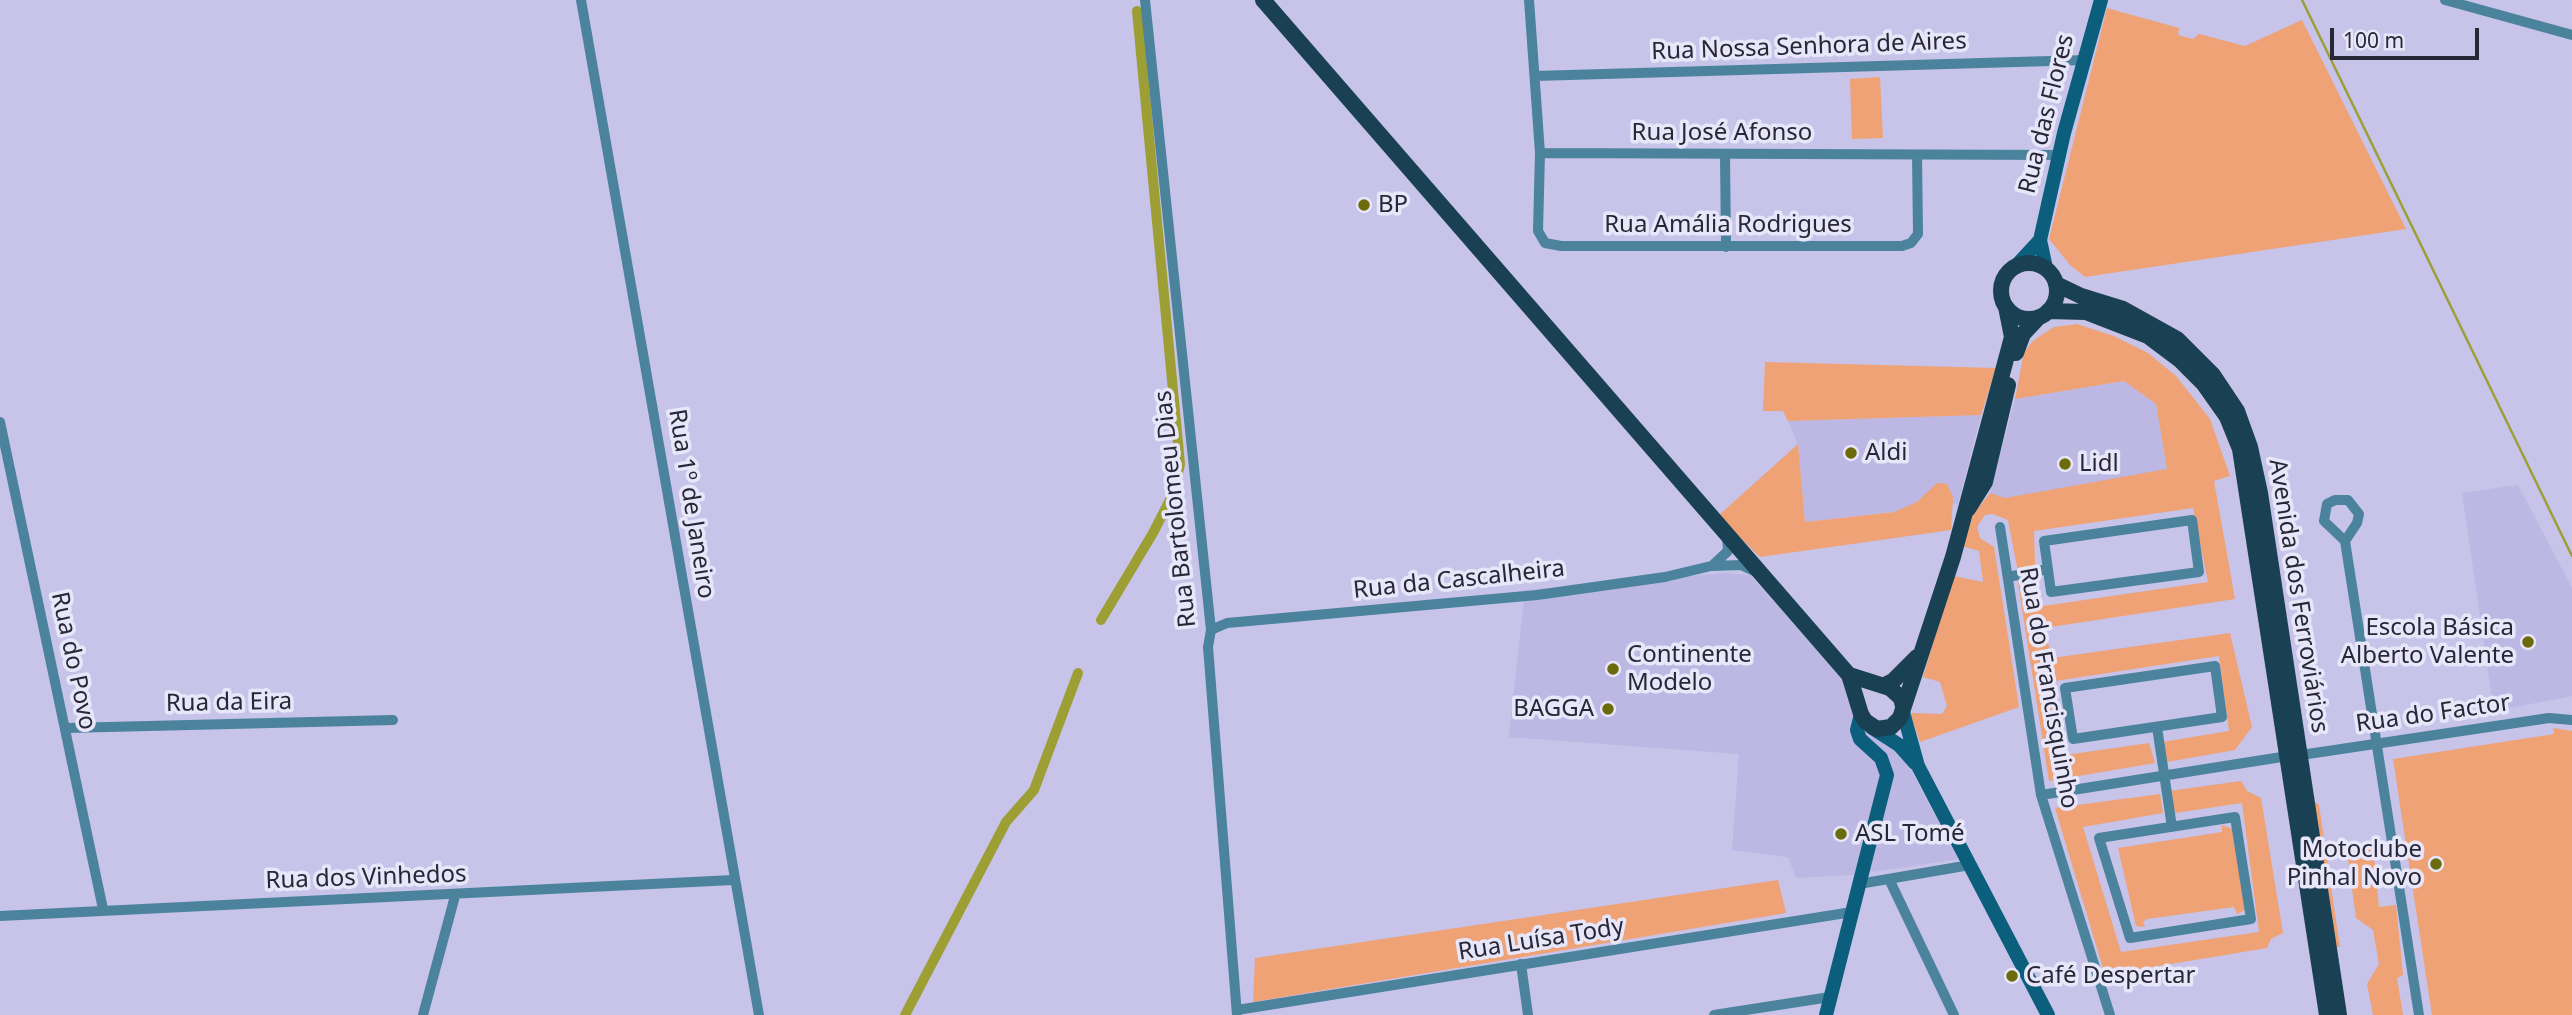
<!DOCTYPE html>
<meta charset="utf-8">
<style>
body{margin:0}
#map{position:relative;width:2572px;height:1015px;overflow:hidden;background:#c7c3e9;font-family:"Noto Sans",sans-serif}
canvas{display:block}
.scale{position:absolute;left:2330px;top:28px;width:149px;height:32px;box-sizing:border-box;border:4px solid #282735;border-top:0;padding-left:9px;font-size:21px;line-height:24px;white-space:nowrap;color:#282735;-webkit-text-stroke:5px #e8e6fa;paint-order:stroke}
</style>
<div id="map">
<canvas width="2572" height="1015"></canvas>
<div class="scale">100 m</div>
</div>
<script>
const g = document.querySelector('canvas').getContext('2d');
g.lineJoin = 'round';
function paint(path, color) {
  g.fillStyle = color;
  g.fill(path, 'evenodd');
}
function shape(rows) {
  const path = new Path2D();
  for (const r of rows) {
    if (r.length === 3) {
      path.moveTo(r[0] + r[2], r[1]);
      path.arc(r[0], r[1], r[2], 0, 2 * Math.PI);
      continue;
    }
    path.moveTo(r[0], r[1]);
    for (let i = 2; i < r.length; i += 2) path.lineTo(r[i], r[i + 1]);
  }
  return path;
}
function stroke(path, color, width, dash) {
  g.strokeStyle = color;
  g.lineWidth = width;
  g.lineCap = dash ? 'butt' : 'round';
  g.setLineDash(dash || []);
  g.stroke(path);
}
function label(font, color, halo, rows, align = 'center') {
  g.font = font + ' "Noto Sans",sans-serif';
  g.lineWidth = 7;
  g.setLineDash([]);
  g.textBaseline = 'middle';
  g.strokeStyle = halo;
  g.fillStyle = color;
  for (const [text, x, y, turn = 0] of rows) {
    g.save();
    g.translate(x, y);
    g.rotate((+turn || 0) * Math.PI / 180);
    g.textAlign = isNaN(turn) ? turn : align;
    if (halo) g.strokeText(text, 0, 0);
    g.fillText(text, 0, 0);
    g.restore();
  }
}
paint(shape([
 [2124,381,2156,404,2167,470,2002,499,1990,493,2015,399],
 [1981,415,1958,504,1805,522,1798,444,1788,421],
 [2518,485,2572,588,2572,696,2494,711,2462,493],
 [1726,573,1750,575,1844,681,1901,751,1958,859,1853,875,1796,878,1788,857,1732,850,1739,754,1509,737,1525,590]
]), '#bcb7e3');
paint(shape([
 [2107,8,2179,28,2178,35,2193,39,2199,34,2245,46,2302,20,2406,229,2085,277,2070,265,2049,239],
 [1880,77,1883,138,1852,139,1850,79],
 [2077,324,2114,336,2148,353,2176,376,2210,419,2230,476,2214,481,2235,599,2044,628,2052,658,2230,633,2252,727,2235,750,2167,762,2162,742,2229,731,2219,656,2055,681,2066,755,2149,743,2155,763,2049,781,2018,583,2036,581,2043,606,2208,582,2193,508,2034,531,2035,565,2018,572,2008,520,1993,514,1985,515,1977,527,1980,538,1994,547,2019,707,1920,742,1910,713,1942,714,1947,706,1940,682,1923,677,1953,576,1983,582,1979,551,1962,546,1972,516,1990,493,2005,498,2167,469,2156,404,2124,381,2015,399,2024,352,2034,340,2054,327],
 [1765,362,1996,368,1981,415,1788,421,1783,411,1763,411],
 [1798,444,1805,522,1894,512,1917,502,1937,483,1947,484,1953,497,1951,530,1760,557,1718,516],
 [2553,728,2572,731,2572,1015,2432,1015,2393,759,2554,734],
 [2241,781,2247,791,2261,798,2283,933,2271,939,2267,948,2105,975,2055,808,2160,794,2163,813,2083,827,2121,952,2259,932,2242,803,2175,813,2169,791],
 [2314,801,2319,805,2340,947,2336,947],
 [2222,825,2232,829,2245,910,2237,914,2234,907,2147,919,2143,922,2145,927,2136,926,2118,848,2222,832],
 [2373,846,2379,907,2396,905,2403,975,2397,978,2403,1015,2373,1015,2367,984,2379,964,2373,930,2356,918,2347,852],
 [1778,880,1786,913,1253,1002,1255,958]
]), '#efa275');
stroke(shape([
 [2302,0,2572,556]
]), '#9d9f35', 2.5);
stroke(shape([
 [1101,620,1153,533,1174,492,1180,464,1137,11],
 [905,1015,1006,822,1034,790,1078,673]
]), '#9d9f35', 10);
stroke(shape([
 [581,0,759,1015],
 [1145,0,1211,630,1208,647,1237,1015],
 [1529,0,1540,153,1538,231,1545,243,1561,246,1902,246,1911,243,1918,234,1917,155],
 [2445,0,2572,35],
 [1535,76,2085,60],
 [1540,153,2059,155],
 [1725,155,1726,247],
 [0,422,103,909],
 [2192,520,2199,572,2051,592,2044,541,2192,520],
 [2000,527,2041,795,2110,1015],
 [2345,541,2357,523,2359,514,2348,500,2335,500,2327,504,2324,521,2345,541,2419,1015],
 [1714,564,1728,551,1727,535],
 [2008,577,2048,569],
 [1211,630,1227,623,1537,595,1665,577,1711,566,1741,565,1754,571],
 [2215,666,2222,717,2073,739,2065,688,2215,666],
 [2157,727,2172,827],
 [67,728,393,720],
 [2301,755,2549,718,2572,720],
 [2041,795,2288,756],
 [2235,817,2251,919,2130,938,2099,838,2235,817],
 [1889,879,1954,1015],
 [1859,884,1970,865],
 [0,916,733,880],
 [1521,964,1528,1015],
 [1237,1010,1852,912],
 [423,1015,455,896],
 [1714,1015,1830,997]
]), '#4b839d', 10);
stroke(shape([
 [2040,240,2046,268],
 [2016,266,2040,240,2064,133,2101,0],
 [1903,712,1918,766,2048,1015],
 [1871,727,1899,745,1915,763],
 [1826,1015,1887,775,1881,758,1860,739,1857,730,1861,714]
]), '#0c5e7d', 14);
stroke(shape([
 [1263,0,1849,675,1861,714,1865,721,1877,729,1891,727,1900,718,1953,557,2012,337,2006,307],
 [2029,291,28],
 [2056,284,2081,296,2123,309,2177,339,2213,375,2237,411,2250,447,2260,493,2339,1015],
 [2048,311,2086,312,2148,336,2180,360,2203,383,2227,417,2240,449,2327,1015],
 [2016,353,2023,334,2039,317],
 [1968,509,1985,482,2008,385],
 [1849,675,1890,688,1901,698,1903,706],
 [1883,686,1893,681,1917,657]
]), '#1a4153', 16);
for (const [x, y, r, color] of [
 [1364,205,7,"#6b6b0b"],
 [1851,453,7,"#6b6b0b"],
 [2065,464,7,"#6b6b0b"],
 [2528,642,7,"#6b6b0b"],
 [1613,669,7,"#6b6b0b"],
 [1608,709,7,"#6b6b0b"],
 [1841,834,7,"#6b6b0b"],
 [2436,864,7,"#6b6b0b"],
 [2012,976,7,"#6b6b0b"]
]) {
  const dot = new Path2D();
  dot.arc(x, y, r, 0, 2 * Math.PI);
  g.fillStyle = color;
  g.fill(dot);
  stroke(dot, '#e8e6fa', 2.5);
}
label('24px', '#282735', '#e8e6fa', [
 ["Rua Nossa Senhora de Aires",1809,47,-2],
 ["Rua das Flores",2047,114,-76],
 ["Rua José Afonso",1722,133],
 ["Rua Amália Rodrigues",1728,225],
 ["Rua 1º de Janeiro",691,504,81],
 ["Rua Bartolomeu Dias",1176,509,-96],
 ["Rua da Cascalheira",1459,580,-6],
 ["Avenida dos Ferroviários",2298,596,81],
 ["Rua do Povo",73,661,78],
 ["Rua do Francisquinho",2048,688,80],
 ["Rua da Eira",229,703,-1],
 ["Rua do Factor",2433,714,-8],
 ["Rua dos Vinhedos",366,878,-2],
 ["Rua Luísa Tody",1541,940,-9]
]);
label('24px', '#282735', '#e8e6fa', [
 ["BP",1378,205],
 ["Aldi",1865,453],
 ["Lidl",2079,464],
 ["Escola Básica",2514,628,"right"],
 ["Alberto Valente",2514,656,"right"],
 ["Continente",1627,655],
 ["Modelo",1627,683],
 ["BAGGA",1594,709,"right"],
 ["ASL Tomé",1855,834],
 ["Motoclube",2422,850,"right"],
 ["Pinhal Novo",2422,878,"right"],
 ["Café Despertar",2026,976]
], 'left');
</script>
